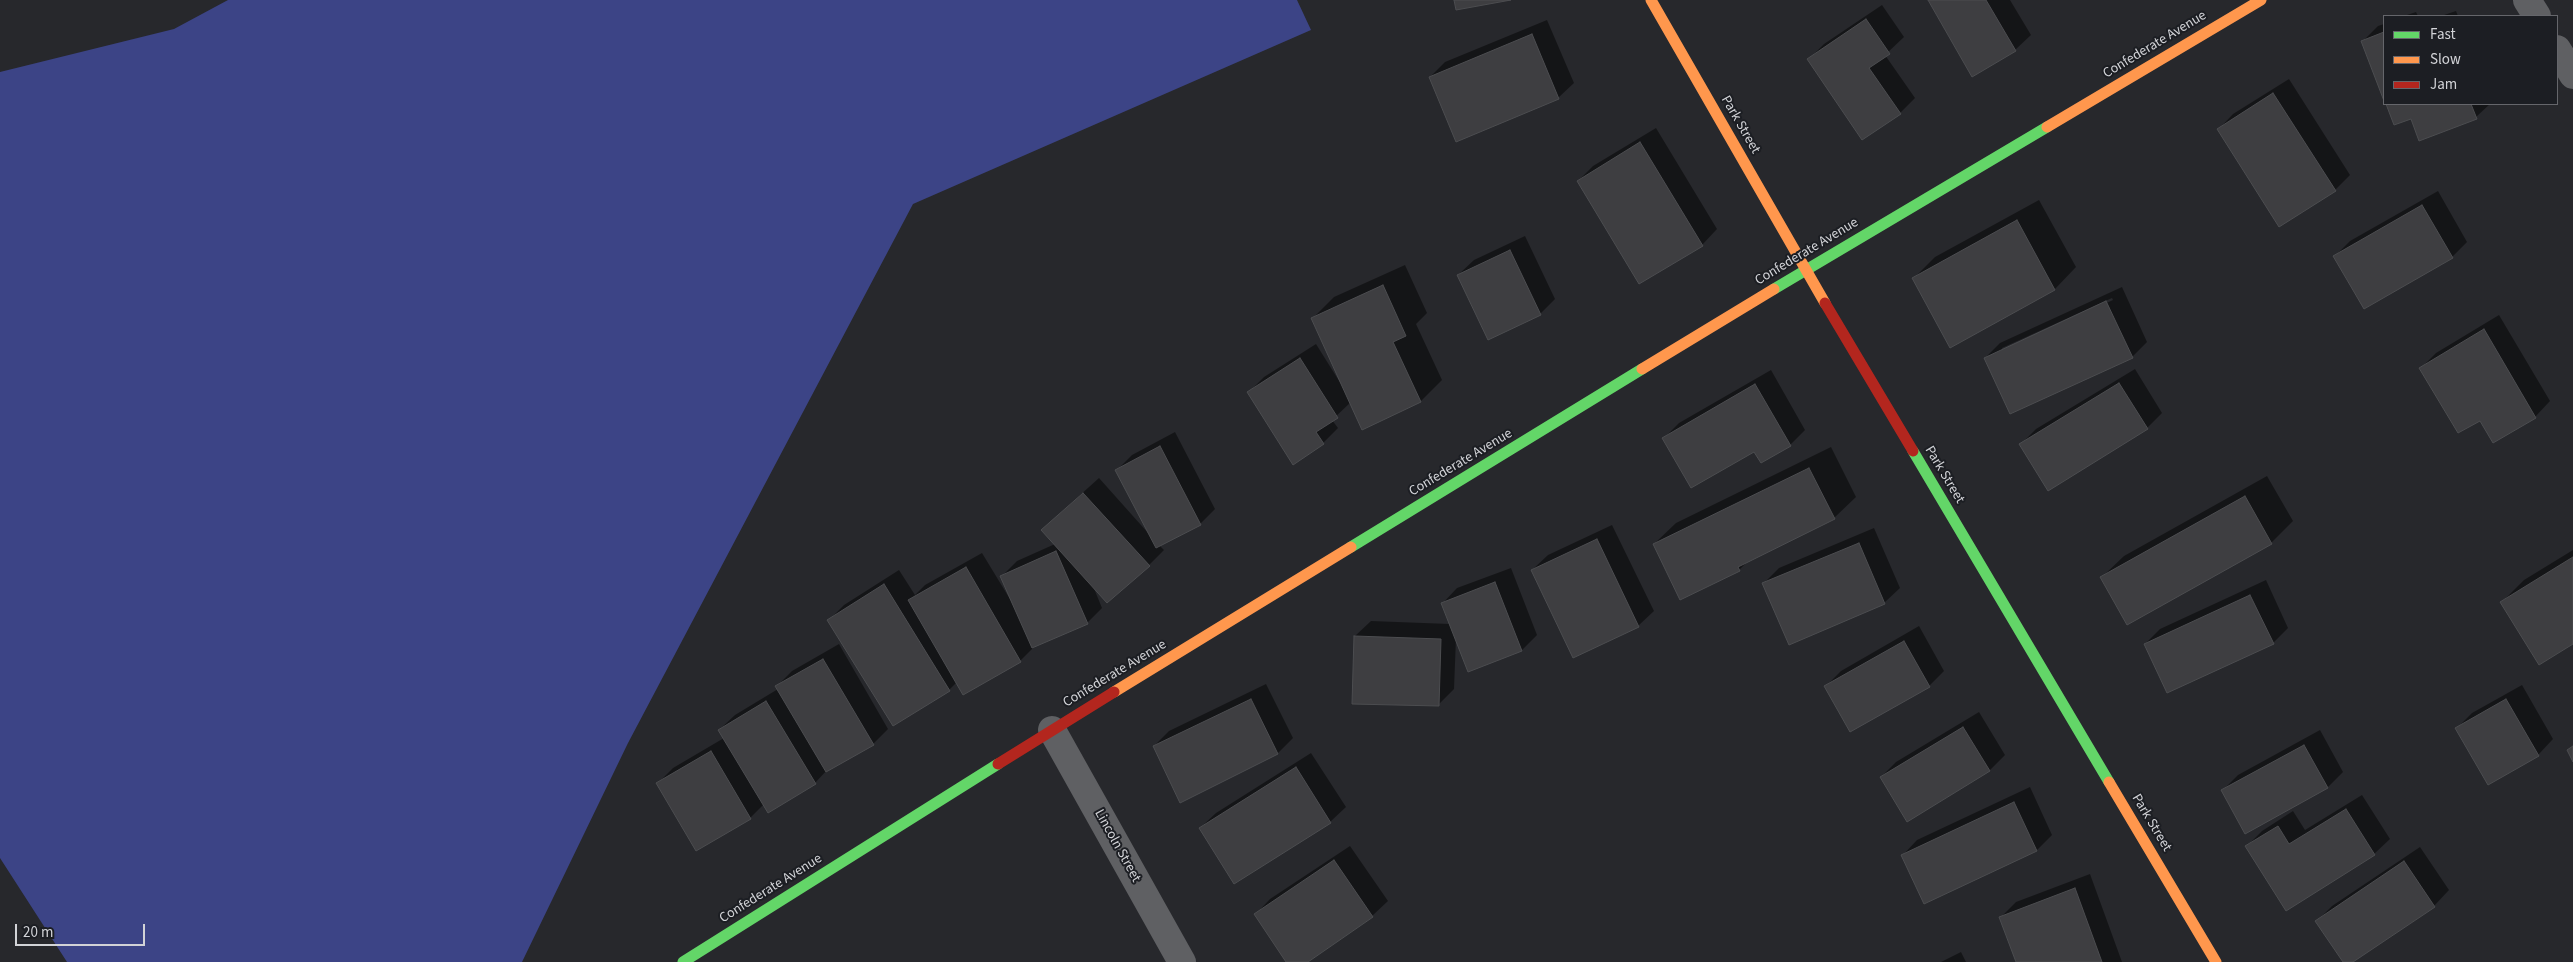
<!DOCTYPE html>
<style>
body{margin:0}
#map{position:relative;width:2573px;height:962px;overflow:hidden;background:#27282c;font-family:"Source Sans 3",sans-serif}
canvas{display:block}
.legend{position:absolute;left:2383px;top:15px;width:175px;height:90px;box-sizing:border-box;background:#1c1e23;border:1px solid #65666b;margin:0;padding:6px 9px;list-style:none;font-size:15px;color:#d2d3d7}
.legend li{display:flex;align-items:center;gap:10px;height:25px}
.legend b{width:25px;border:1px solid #65666b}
.scale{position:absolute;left:15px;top:924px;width:130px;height:22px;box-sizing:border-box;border:2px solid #d2d3d7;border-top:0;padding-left:6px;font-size:15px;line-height:18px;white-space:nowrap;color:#d2d3d7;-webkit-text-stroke:4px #1c1e23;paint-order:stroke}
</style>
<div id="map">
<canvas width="2573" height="962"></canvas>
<ul class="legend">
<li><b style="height:6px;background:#63d668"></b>Fast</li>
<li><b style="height:6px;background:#ff974d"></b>Slow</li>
<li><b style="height:6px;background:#b3261e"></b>Jam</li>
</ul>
<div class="scale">20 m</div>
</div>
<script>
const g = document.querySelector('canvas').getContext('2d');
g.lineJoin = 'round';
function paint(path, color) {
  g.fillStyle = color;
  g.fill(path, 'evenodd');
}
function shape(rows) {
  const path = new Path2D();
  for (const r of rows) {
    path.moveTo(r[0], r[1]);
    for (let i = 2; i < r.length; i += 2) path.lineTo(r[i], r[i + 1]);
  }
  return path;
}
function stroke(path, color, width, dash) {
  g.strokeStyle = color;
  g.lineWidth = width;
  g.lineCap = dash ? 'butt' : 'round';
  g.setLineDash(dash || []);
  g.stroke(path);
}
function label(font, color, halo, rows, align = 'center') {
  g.font = font + ' "Source Sans 3",sans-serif';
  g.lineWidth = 4;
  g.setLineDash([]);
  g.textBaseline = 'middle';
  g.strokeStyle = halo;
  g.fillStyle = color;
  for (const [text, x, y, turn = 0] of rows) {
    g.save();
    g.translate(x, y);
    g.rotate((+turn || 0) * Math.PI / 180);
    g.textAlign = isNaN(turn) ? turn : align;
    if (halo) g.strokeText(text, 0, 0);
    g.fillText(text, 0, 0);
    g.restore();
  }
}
paint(shape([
 [228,0,1297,0,1311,30,913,204,628,743,522,962,67,962,0,858,0,72,174,29]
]), '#3c4486');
paint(shape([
 [1930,0,2010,0,2031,35,2015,50],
 [1882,5,1904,37,1885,55,1915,98,1900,113,1809,59,1824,44],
 [2456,11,2458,16,2441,16],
 [2416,12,2418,16,2404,16],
 [1547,20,1574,83,1558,98,1430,77,1445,62],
 [2384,24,2384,97,2362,42,2378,26],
 [2289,79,2350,175,2335,190,2218,130,2233,114],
 [2387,104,2490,104,2476,117,2411,117,2395,123],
 [1656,128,1717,229,1702,245,1578,181,1593,166],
 [2438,191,2467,242,2452,257,2335,256,2350,241],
 [2039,200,2076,267,2055,289,1951,346,1914,278,1935,257],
 [1525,236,1555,299,1540,314,1458,275,1474,260],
 [1405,265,1427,313,1416,324,1442,380,1421,401,1351,402,1332,420,1338,428,1323,443,1249,392,1264,377,1316,344,1341,384,1313,318,1334,297],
 [2122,287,2147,342,2132,357,1985,358,2000,343],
 [2112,298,2113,300,2002,351,2002,348],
 [2499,315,2550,401,2535,417,2480,419,2421,368,2436,353],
 [2135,369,2162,413,2147,428,2021,444,2036,429],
 [1771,370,1805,430,1790,445,1754,451,1664,438,1679,423],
 [1175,432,1215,509,1200,524,1159,545,1164,550,1149,565,1093,586,1102,608,1087,623,1036,645,1020,661,957,682,949,690,829,620,844,605,899,570,915,595,925,585,982,553,1016,609,1002,576,1017,561,1055,544,1058,515,1099,478,1149,534,1117,470,1132,455],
 [1831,447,1856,497,1834,518,1748,561,1739,570,1654,544,1676,523],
 [2267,476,2293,521,2271,543,2102,577,2124,556],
 [1612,525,1654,611,1638,626,1532,570,1548,555],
 [1874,528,1900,588,1884,603,1764,583,1779,568],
 [2573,550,2573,642,2502,602,2524,580],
 [1511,568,1537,635,1522,650,1468,670,1456,638,1454,689,1439,704,1355,636,1371,621,1450,624,1442,604,1457,588],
 [2266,580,2288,628,2273,643,2145,644,2160,629],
 [1919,626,1944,671,1929,686,1826,686,1841,671],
 [839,644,888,729,873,744,828,769,815,783,764,804,750,818,658,783,673,768,724,738,719,730,735,715,778,689,777,686,792,671],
 [1266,684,1293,738,1278,753,1154,746,1169,731],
 [2522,685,2553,739,2538,755,2457,728,2472,713],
 [1979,712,2005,755,1990,770,1881,777,1896,762],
 [2320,730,2343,772,2328,787,2246,832,2223,790,2238,775],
 [1311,753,1346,807,1330,822,1200,828,1216,813],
 [2030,787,2052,835,2037,850,1924,902,1902,856,1917,840],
 [2362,795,2390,839,2374,854,2247,846,2262,831,2293,811,2305,830],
 [1350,846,1388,901,1372,916,1306,962,1287,962,1255,915,1270,899],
 [2420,847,2449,890,2434,906,2351,962,2345,962,2317,921,2332,906],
 [2090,874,2122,962,2018,962,2001,917,2016,902],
 [1961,952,1966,962,1941,962]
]), '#0007');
const building = shape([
 [1454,0,1511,0,1456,10,1454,0],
 [1928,0,1986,0,2016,51,1972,77,1928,0],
 [1866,19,1890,54,1869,68,1901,114,1862,140,1807,59,1866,19],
 [2384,32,2384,101,2361,41,2384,32],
 [1532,34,1559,99,1456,142,1429,77,1532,34],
 [2273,93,2336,191,2279,227,2217,129,2273,93],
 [2386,104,2471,104,2477,119,2419,141,2411,119,2394,125,2386,104],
 [1640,142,1703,246,1639,284,1577,181,1640,142],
 [2422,205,2453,258,2364,309,2333,256,2422,205],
 [2017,220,2055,290,1950,348,1912,278,2017,220],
 [1510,250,1541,315,1488,340,1457,275,1510,250],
 [1383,285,1406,336,1393,342,1421,402,1362,430,1311,318,1383,285],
 [2106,301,2133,358,2010,414,1984,358,2106,301],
 [2484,329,2536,418,2493,443,2480,421,2458,433,2419,368,2484,329],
 [1300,358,1338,418,1316,432,1324,444,1293,465,1247,392,1300,358],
 [2119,383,2148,429,2048,491,2019,444,2119,383],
 [1755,384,1791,446,1761,463,1754,452,1691,488,1662,438,1755,384],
 [1160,446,1201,525,1156,548,1115,470,1160,446],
 [1809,468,1835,519,1738,567,1740,571,1680,600,1653,544,1809,468],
 [1083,493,1150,566,1107,603,1041,530,1083,493],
 [2245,496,2272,544,2127,625,2100,577,2245,496],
 [1597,539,1639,627,1573,658,1531,570,1597,539],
 [1859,543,1885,604,1789,645,1762,583,1859,543],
 [1056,551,1088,624,1032,648,1000,576,1056,551],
 [2573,557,2573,644,2539,665,2500,602,2573,557],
 [966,567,1021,662,963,695,908,600,966,567],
 [1495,582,1522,651,1468,672,1441,603,1495,582],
 [884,584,950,691,893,726,827,620,884,584],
 [2250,595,2274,644,2167,693,2144,644,2250,595],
 [1354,636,1441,639,1439,706,1352,704,1354,636],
 [1904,641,1930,687,1850,732,1824,686,1904,641],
 [823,659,874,745,826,772,775,686,823,659],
 [1251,699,1278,754,1180,803,1153,746,1251,699],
 [2506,699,2539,756,2488,785,2455,728,2506,699],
 [766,701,816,784,768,813,718,730,766,701],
 [1963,727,1990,771,1907,822,1880,777,1963,727],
 [2304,745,2328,788,2245,834,2221,790,2304,745],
 [2573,746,2573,762,2567,750,2573,746],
 [711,751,751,819,696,851,656,783,711,751],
 [1296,767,1331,823,1234,884,1199,828,1296,767],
 [2014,802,2037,851,1924,904,1901,855,2014,802],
 [2346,809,2375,855,2286,911,2245,846,2278,826,2289,844,2346,809],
 [1334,860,1373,917,1308,962,1286,962,1254,914,1334,860],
 [2404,861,2435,907,2353,962,2343,962,2315,921,2404,861],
 [2075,888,2102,962,2016,962,1999,917,2075,888]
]);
paint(building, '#3e3e41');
stroke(building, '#4c4d50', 1);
stroke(shape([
 [2527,0,2537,16],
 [2557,49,2573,75],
 [1052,730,1182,962]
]), '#5f6063', 28);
stroke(shape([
 [1774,289,2047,127],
 [1913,451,2109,782],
 [1351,547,1642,369],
 [683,962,998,764]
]), '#63d668', 11);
stroke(shape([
 [1651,0,1825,303],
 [2047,127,2261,0],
 [1642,369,1774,289],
 [1114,692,1351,547],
 [2109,782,2216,962]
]), '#ff974d', 11);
stroke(shape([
 [1825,303,1913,451],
 [998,764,1114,692]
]), '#b3261e', 11);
label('14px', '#d2d3d7', '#1c1e23', [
 ["Confederate Avenue",2155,45,-31],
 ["Park Street",1740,125,60],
 ["Confederate Avenue",1807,252,-31],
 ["Confederate Avenue",1461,463,-31],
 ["Park Street",1944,475,59],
 ["Confederate Avenue",1115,674,-31],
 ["Park Street",2151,823,59],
 ["Lincoln Street",1117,846,61],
 ["Confederate Avenue",771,889,-32]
]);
</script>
